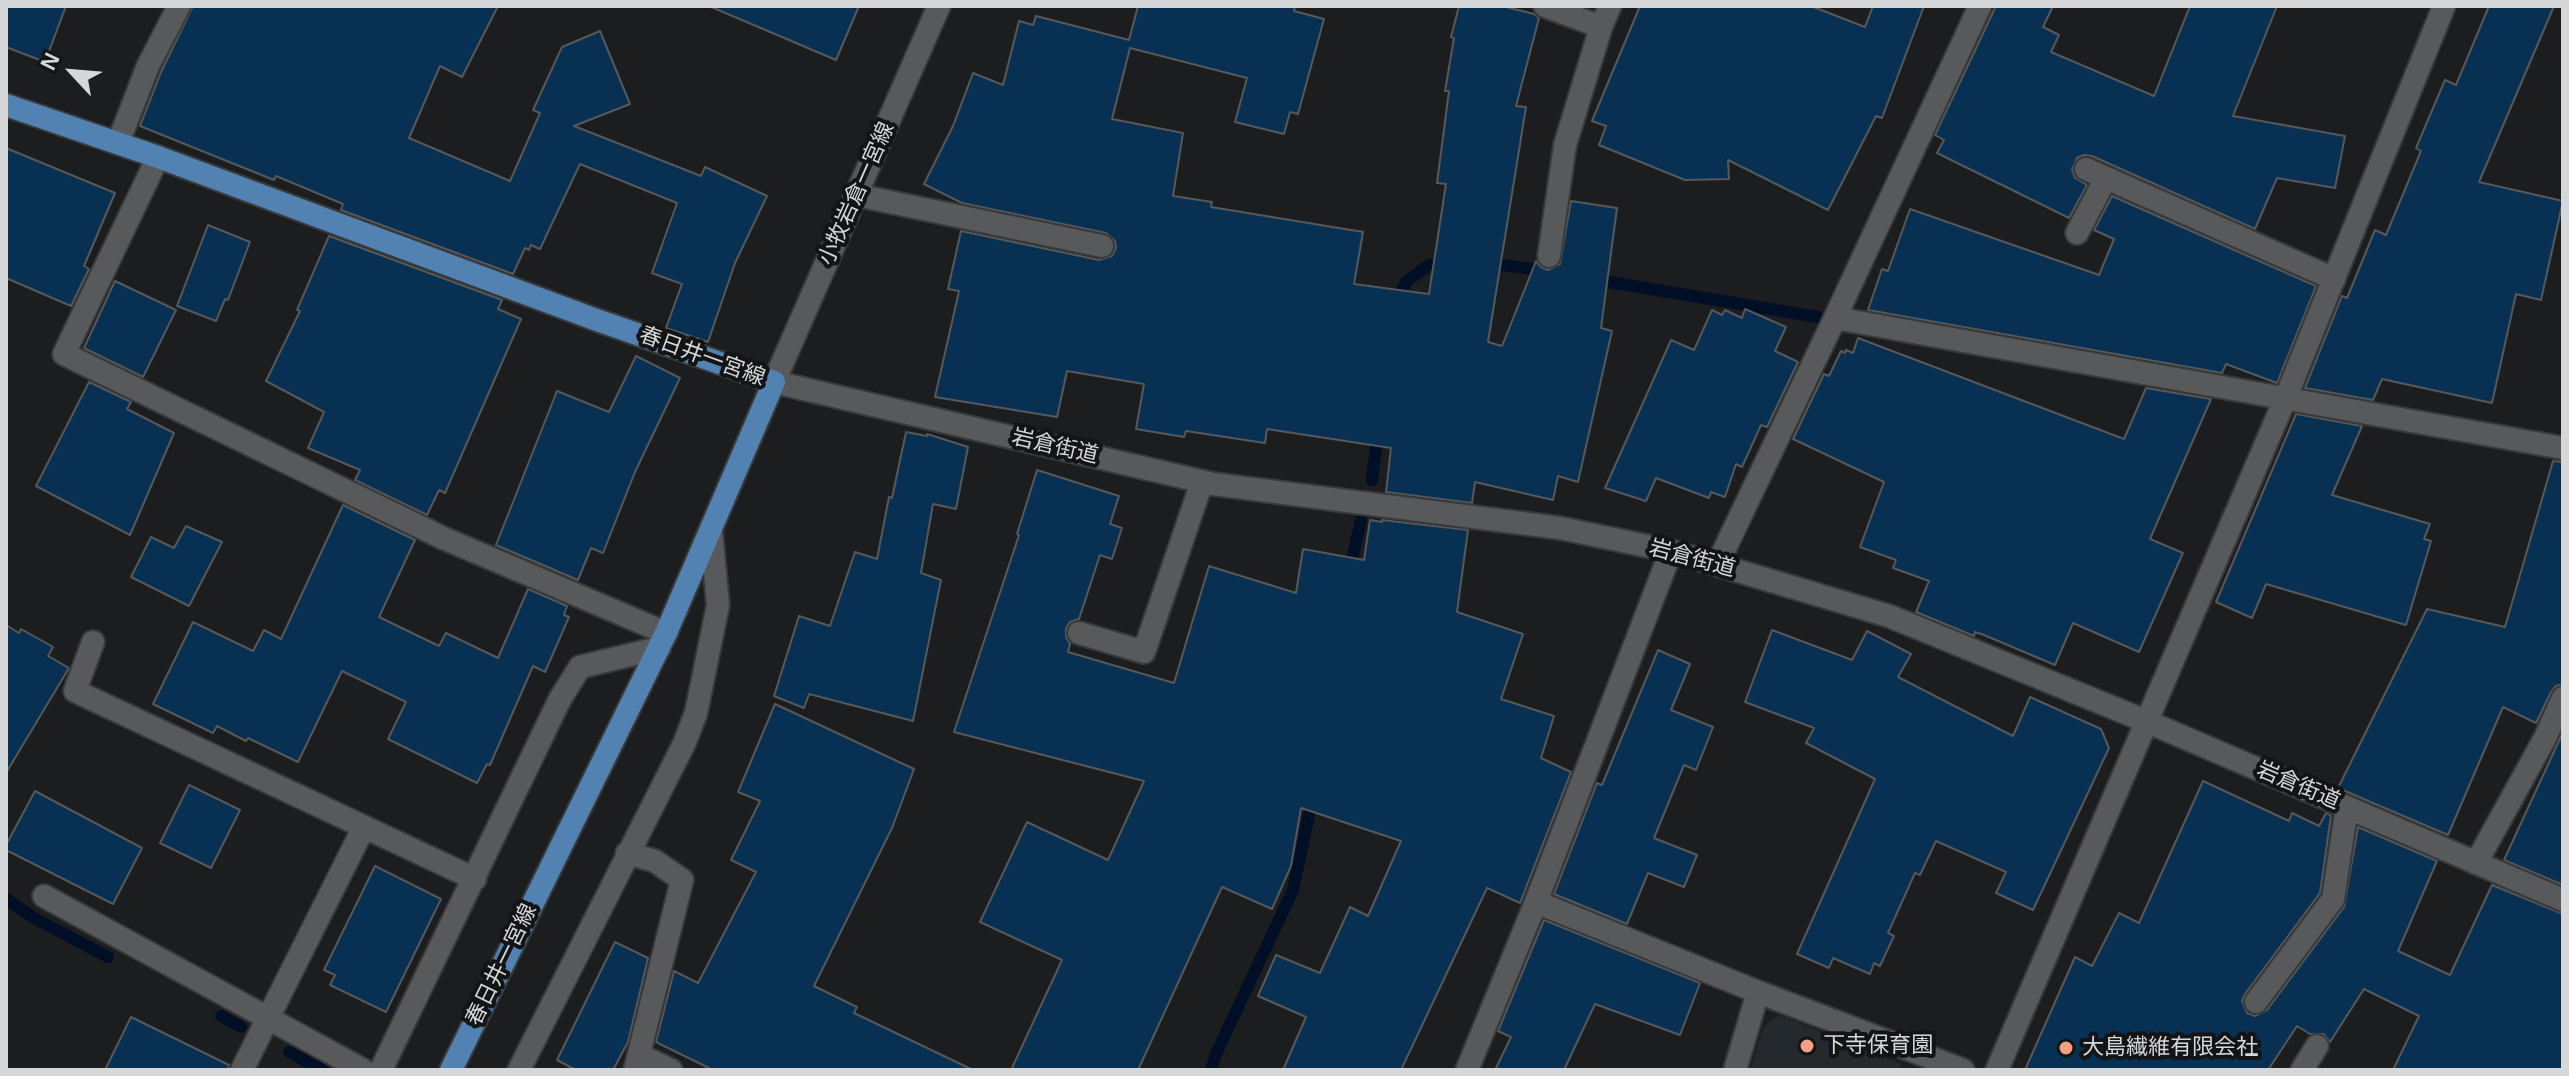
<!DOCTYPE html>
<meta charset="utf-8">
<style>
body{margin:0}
#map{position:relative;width:2569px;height:1076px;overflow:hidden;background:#1c1d1f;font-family:Arial,sans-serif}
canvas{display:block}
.frame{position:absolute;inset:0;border:8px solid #d6d7d9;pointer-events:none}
.north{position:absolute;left:32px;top:32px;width:80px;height:80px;-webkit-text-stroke:6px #121416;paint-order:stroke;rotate:296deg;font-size:22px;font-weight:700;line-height:32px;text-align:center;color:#d6d7d9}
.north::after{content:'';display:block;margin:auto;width:28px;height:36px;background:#d6d7d9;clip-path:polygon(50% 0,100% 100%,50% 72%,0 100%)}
</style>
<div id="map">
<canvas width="2569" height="1076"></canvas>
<div class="frame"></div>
<div class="north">N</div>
</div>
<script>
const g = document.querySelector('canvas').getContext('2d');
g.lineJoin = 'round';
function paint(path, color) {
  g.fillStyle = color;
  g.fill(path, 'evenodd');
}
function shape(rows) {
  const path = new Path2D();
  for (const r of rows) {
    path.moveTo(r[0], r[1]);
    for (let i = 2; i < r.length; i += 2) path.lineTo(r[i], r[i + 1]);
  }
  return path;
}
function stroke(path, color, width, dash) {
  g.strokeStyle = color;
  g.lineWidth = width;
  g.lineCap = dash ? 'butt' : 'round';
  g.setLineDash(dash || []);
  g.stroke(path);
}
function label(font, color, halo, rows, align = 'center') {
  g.font = font + ' Arial,"Noto Sans JP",sans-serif';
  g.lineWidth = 8;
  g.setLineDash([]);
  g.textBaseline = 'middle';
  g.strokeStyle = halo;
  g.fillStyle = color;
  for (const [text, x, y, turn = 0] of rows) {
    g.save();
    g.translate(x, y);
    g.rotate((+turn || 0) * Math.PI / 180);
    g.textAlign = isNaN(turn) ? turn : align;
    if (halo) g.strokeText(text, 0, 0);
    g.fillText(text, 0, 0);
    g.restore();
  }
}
paint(shape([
 [1779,1015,1902,1064,1899,1070,1750,1070,1763,1028]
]), '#24292e');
stroke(shape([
 [1484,262,1549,272],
 [1591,279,1818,317],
 [1395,303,1407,281,1429,265,1447,261],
 [1372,480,1378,431],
 [1349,574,1361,520],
 [6,899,34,918,108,957],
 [221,1016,241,1027],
 [289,1052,323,1070],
 [1211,1070,1216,1054,1293,890,1313,797]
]), '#000f26', 12);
const building = shape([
 [6,6,66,6,45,62,6,47,6,6],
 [193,6,498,6,462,77,440,66,409,138,510,181,540,113,533,110,562,47,600,31,630,104,574,126,701,176,705,167,767,196,735,263,708,342,666,328,682,284,652,273,677,203,580,164,540,249,531,245,529,250,525,248,513,274,341,210,343,204,276,176,274,180,140,126,161,72,193,6],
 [709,6,859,6,836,60,709,6],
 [1138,6,1295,6,1294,11,1324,19,1298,114,1290,112,1284,134,1235,122,1247,78,1130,48,1112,119,1183,133,1173,196,1212,202,1211,207,1363,232,1354,284,1429,294,1446,184,1437,183,1449,91,1445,91,1454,38,1451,37,1459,6,1502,6,1534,14,1539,18,1516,106,1526,107,1488,342,1502,346,1536,261,1541,267,1548,270,1560,264,1571,201,1617,208,1601,328,1612,331,1578,482,1558,476,1553,500,1475,482,1472,503,1386,492,1391,448,1267,429,1265,443,1186,431,1184,437,1136,429,1144,384,1067,371,1057,417,935,397,959,291,948,289,961,231,1099,260,1112,256,1116,248,1115,241,1106,233,962,203,924,184,953,126,973,73,1003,85,1019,21,1033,25,1036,16,1129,40,1138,6],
 [1640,6,1811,6,1865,27,1873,6,1924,6,1882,118,1876,116,1828,210,1728,160,1729,179,1685,180,1599,145,1606,126,1592,121,1640,6],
 [1996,6,2053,6,2043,27,2059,35,2051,52,2154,96,2190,6,2277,6,2233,116,2345,136,2335,188,2277,178,2255,229,2092,156,2084,155,2077,158,2072,170,2075,178,2087,185,2069,218,1937,153,1944,140,1935,135,1996,6],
 [2489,6,2554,6,2479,182,2563,201,2541,300,2516,294,2492,403,2382,379,2373,400,2305,388,2342,296,2347,298,2375,230,2386,235,2421,151,2416,148,2445,80,2456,85,2489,6],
 [6,148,115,193,84,266,89,269,71,306,6,278,6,148],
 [2112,196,2316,286,2277,383,2226,364,2222,373,1868,310,1882,269,1888,271,1910,209,2099,275,2114,239,2094,230,2112,196],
 [208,225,250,242,228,300,225,299,216,321,177,306,208,225],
 [329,236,502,300,498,309,521,319,445,493,439,490,427,515,355,480,360,470,308,448,324,412,266,381,300,311,297,310,329,236],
 [115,281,176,310,143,377,84,348,115,281],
 [1745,309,1786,327,1775,351,1798,362,1767,427,1761,425,1742,467,1736,464,1725,497,1711,492,1709,498,1656,478,1646,501,1605,488,1671,340,1694,350,1712,310,1722,315,1725,310,1742,318,1745,309],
 [1858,338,2124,439,2146,388,2211,399,2150,539,2183,553,2139,652,2073,623,2055,665,1984,635,1975,632,1974,636,1916,612,1929,581,1893,568,1896,560,1860,547,1884,482,1793,439,1824,374,1829,376,1841,351,1845,353,1846,350,1853,353,1858,338],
 [636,356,680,378,635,472,603,553,591,548,578,580,496,545,557,391,609,412,636,356],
 [89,382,131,402,127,409,174,433,130,535,36,486,89,382],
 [2296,414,2362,426,2332,495,2430,524,2424,539,2431,541,2406,625,2266,584,2252,618,2216,602,2296,414],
 [906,432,927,436,927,434,968,447,956,509,933,504,921,573,941,580,913,721,809,694,804,708,774,696,799,616,830,626,855,552,877,559,889,497,892,498,906,432],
 [2553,461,2563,462,2563,684,2556,686,2551,692,2536,723,2503,707,2448,835,2338,788,2427,609,2505,627,2553,461],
 [1037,470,1119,496,1110,524,1122,528,1112,559,1100,555,1079,619,1070,622,1066,628,1066,637,1070,644,1068,652,1174,683,1209,566,1296,593,1303,549,1364,560,1370,520,1382,522,1382,520,1468,530,1457,612,1523,634,1501,699,1554,716,1541,758,1571,772,1520,903,1487,888,1401,1070,1283,1070,1306,1017,1258,996,1276,955,1320,973,1350,907,1368,916,1401,841,1301,808,1291,866,1272,909,1222,887,1138,1070,1011,1070,1062,960,980,922,1027,822,1108,860,1144,781,954,732,1019,535,1017,534,1037,470],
 [343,505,415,540,379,617,439,646,446,633,498,658,528,589,567,606,564,615,569,617,545,672,533,666,490,765,487,764,477,783,388,739,406,702,342,671,298,762,248,738,246,741,217,726,213,733,153,704,193,622,253,651,264,630,281,639,343,505],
 [186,526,222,542,189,606,131,577,151,537,174,548,186,526],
 [6,625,19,633,21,629,53,647,48,656,69,668,6,773,6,625],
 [1772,630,1852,660,1867,631,1911,654,1898,677,2013,736,2030,697,2101,729,2109,748,2033,910,1996,893,2006,872,1936,841,1920,875,1915,873,1888,933,1894,936,1880,966,1874,963,1870,974,1833,958,1829,968,1797,954,1875,779,1806,743,1814,728,1745,702,1772,630],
 [1658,650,1690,664,1671,710,1713,727,1696,770,1684,765,1654,838,1697,855,1684,887,1648,873,1627,924,1554,894,1597,783,1602,785,1658,650],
 [775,704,914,769,892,828,814,986,857,1007,854,1013,973,1070,713,1070,656,1042,674,971,698,983,756,872,731,860,760,801,738,792,775,704],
 [2563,732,2563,885,2504,860,2563,732],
 [2203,781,2289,821,2292,813,2319,826,2326,813,2331,816,2320,893,2245,994,2242,1001,2247,1013,2255,1016,2267,1010,2344,907,2358,827,2437,861,2398,951,2450,975,2492,885,2563,914,2563,1070,2393,1070,2419,1016,2364,989,2330,1042,2324,1034,2310,1034,2297,1026,2268,1070,2025,1070,2075,957,2092,966,2119,913,2139,923,2203,781],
 [189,785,240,810,211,868,160,843,189,785],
 [35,791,142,848,113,904,6,850,6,845,35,791],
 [375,866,441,899,386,1012,330,985,335,975,324,970,375,866],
 [1544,920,1700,983,1680,1035,1595,1004,1564,1070,1495,1070,1511,1037,1498,1031,1544,920],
 [615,942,648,958,628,1042,613,1070,576,1070,557,1060,615,942],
 [131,1017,229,1065,228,1070,105,1070,131,1017]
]);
paint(building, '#073052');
stroke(building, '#56585a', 2);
const service = shape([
 [2086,169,2334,279],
 [856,195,1102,246],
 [2077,233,2106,178],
 [1079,633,1144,652,1202,482],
 [2256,1002,2333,899,2347,807],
 [639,1055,671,1070],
 [2302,1070,2317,1046]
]);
const minor = shape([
 [1545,6,1601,27],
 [118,143,148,66,179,6],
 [158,157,64,354,443,538,666,633],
 [1549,256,1565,145,1601,27,1610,6],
 [1835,318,2563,448],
 [774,382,1213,484,1560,528,1671,551,1889,616,2148,722,2563,900],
 [1717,565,1835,318,1980,6],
 [93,642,75,691,475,879],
 [627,853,655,861,682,880,635,1070],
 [2476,863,2545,738,2563,698],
 [44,896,363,1070],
 [1536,902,1758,992],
 [242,1070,364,827],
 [381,1070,560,699,580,667,659,648],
 [519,1070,684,744,696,713,718,605,711,530],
 [1467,1070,1536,902,1671,551],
 [1735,1070,1758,992,1963,1070],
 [1997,1070,2286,397,2444,6]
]);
const secondary = shape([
 [774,382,939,6]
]);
const primary = shape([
 [6,105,158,157,594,319,774,382,666,633,451,1070]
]);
stroke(service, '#38393b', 26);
stroke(minor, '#38393b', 26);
stroke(secondary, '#38393b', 26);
stroke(primary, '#38393b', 26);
stroke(service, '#57595b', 22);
stroke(minor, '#57595b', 22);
stroke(secondary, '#57595b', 22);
stroke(primary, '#5182b1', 22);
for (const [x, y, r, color] of [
 [1807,1046,8,"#f39f83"],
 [2066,1048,8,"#f39f83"]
]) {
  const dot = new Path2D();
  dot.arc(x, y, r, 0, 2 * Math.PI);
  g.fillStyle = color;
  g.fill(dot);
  stroke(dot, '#121416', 3);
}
label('22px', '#d6d7d9', '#121416', [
 ["小牧岩倉一宮線",857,194,-66],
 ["春日井一宮線",702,357,20],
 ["岩倉街道",1055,447,13],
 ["岩倉街道",1692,559,15],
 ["岩倉街道",2298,786,23],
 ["春日井一宮線",502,965,-64]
]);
label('22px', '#d6d7d9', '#121416', [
 ["下寺保育園",1823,1046],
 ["大島繊維有限会社",2082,1048]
], 'left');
</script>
